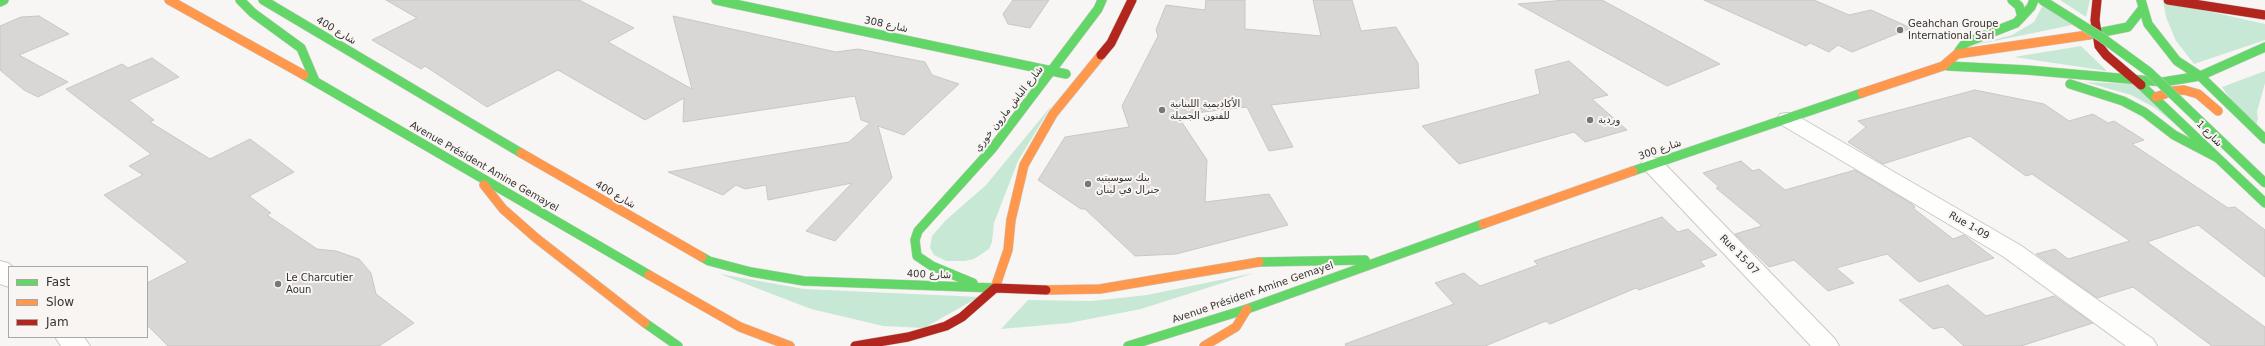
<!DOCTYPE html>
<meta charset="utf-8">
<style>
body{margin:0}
#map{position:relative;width:2265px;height:346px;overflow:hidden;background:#f8f6f4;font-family:"DejaVu Sans",sans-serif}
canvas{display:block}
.legend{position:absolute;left:8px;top:266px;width:140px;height:72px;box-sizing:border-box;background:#f9f5f3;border:1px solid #aba7a6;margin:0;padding:5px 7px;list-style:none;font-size:12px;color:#353332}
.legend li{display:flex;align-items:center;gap:8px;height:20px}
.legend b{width:20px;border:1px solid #aba7a6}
</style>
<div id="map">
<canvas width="2265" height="346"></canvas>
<ul class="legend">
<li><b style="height:5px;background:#63d668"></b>Fast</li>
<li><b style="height:5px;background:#ff974d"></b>Slow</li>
<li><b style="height:5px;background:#b3261e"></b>Jam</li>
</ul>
</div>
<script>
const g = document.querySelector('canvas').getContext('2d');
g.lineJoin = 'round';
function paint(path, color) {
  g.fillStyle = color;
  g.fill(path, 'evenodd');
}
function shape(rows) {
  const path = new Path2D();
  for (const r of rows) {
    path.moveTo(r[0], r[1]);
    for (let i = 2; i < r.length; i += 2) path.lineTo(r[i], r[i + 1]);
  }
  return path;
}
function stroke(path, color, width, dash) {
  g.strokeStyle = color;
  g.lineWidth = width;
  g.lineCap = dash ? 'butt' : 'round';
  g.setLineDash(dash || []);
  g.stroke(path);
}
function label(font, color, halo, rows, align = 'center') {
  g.font = font + ' "DejaVu Sans","Noto Naskh Arabic",sans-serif';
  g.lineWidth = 4;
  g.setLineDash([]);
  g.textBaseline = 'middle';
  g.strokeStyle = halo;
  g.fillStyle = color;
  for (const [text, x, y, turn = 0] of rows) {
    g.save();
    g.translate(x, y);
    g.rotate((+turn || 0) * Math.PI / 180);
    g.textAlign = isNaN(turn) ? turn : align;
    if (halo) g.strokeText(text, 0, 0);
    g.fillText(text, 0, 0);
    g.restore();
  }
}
paint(shape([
 [2060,0,2090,0,2086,17],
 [2163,1,2265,24,2265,40,2194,64,2176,41,2166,17],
 [2044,3,2077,24,1970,46,2012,35,2034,22],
 [2081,46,2107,71,2014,57],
 [2265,71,2265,83,2257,112,2258,119,2254,132,2222,87],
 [2085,82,2134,84,2184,131,2155,108,2131,95],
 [1052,105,1018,161,994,223,992,242,989,249,974,259,965,261,946,261,934,255,930,248,932,236,946,220,986,185],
 [1254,273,1141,309,1069,323,1001,329,1028,300,1092,301,1147,295],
 [720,274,804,289,979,297,924,328,883,326,811,309]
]), '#c8e8d6');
const building = shape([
 [386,0,579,0,634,28,608,42,692,89,673,16,836,52,858,49,925,62,932,75,959,84,904,135,878,126,892,178,835,241,806,231,852,183,768,200,766,185,745,189,736,185,723,195,668,172,849,142,870,123,861,120,855,96,683,122,684,98,645,120,558,70,487,107,425,66,421,69,372,40,417,18,386,0],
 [1013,0,1049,0,1030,28,1008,24,1003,14,1013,0],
 [1206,0,1245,0,1245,29,1321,36,1313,0,1352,0,1361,31,1396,27,1418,63,1419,88,1271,105,1293,147,1269,151,1247,107,1177,115,1207,160,1205,202,1269,194,1288,225,1176,254,1135,256,1085,209,1081,209,1038,180,1065,137,1129,127,1122,106,1158,36,1156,30,1166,5,1205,10,1206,0],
 [1566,0,1602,0,1720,64,1667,86,1518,4,1566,0],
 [1704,0,1814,0,1849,15,1871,10,1911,28,1852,52,1838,45,1829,52,1810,43,1806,46,1704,0],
 [39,16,69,34,19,55,68,82,38,97,24,90,0,70,0,26,21,17,39,16],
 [152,58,179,77,129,100,154,120,150,122,210,159,250,139,294,172,249,196,271,213,267,215,317,249,336,251,359,259,371,273,376,294,414,323,379,346,168,346,147,325,147,283,188,262,104,195,143,175,129,166,151,154,66,89,122,64,128,68,152,58],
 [1569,61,1608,95,1592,99,1627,130,1585,142,1574,132,1459,164,1422,126,1540,94,1535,70,1569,61],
 [1975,90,2044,104,2069,121,2093,114,2108,123,2114,121,2144,140,2132,144,2228,208,2235,207,2265,230,2265,277,2198,225,2147,242,2265,327,2265,346,2212,346,2133,287,2097,298,2036,254,2055,249,2068,259,2130,241,2032,174,2026,176,1970,136,1883,164,1848,142,1866,127,1858,121,1975,90],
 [1741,161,1753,171,1759,169,1785,190,1855,170,1912,204,1915,207,1913,208,1953,239,1964,235,1994,258,1919,282,1887,254,1836,268,1854,283,1828,291,1794,260,1769,267,1735,234,1762,226,1716,188,1719,187,1703,173,1741,161],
 [1662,217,1678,232,1688,229,1717,255,1700,261,1705,266,1639,290,1636,288,1550,324,1546,321,1485,346,1346,346,1345,344,1454,304,1435,283,1464,273,1480,286,1538,265,1534,261,1662,217],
 [1948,285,1986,316,2054,296,2093,323,2021,346,1964,346,1943,327,1933,329,1899,300,1948,285]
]);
paint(building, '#d8d7d5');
stroke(building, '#c9c7c6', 1);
const street = shape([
 [1787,113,1794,114,2020,245,2153,339,2157,346,2126,346,2004,257,1780,124,1777,119,1780,114,1787,113],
 [1652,157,1660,159,1835,339,1839,346,1811,346,1644,169,1641,164,1644,159,1652,157],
 [0,261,8,263,13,267,9,267,9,287,0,284,0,261],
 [55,337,84,337,90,346,61,346,55,337]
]);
const fast = shape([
 [240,0,253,13,301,48,315,81],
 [263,0,521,153],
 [716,0,1066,74],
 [2012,0,2019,6,2022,17],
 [2141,0,2148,24,2177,61,2200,76,2265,139],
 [0,2,4,0],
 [2088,35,2128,27,2142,9],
 [1959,51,1965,43,2016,23,2031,7,2034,0],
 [1948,66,2027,70,2163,82,2200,76,2265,47],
 [304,75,649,275],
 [2070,84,2123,101,2144,112,2174,135,2216,157],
 [2141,85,2265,203],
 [1633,171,1862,93],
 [702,257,709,261,751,272,804,281,995,288,996,285],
 [1259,262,1365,260],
 [973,283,932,266,917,256,915,240,918,231,992,149,1098,9,1102,0],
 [645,323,678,346],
 [1128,346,1247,309,1483,224]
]);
const slow = shape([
 [169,0,304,75],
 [1862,93,1943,66,1957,54,2088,35],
 [2156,97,2173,91,2184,90,2198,94,2218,111],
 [521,153,702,257],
 [484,185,503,209,536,238,645,323],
 [1483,224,1633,171],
 [649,275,740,327,790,346],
 [996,285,1008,250,1011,220,1024,165,1053,114,1101,55],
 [1046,290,1100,289,1259,262],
 [1204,346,1236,327,1247,309]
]);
const jam = shape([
 [2097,0,2095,20,2099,46,2106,55,2141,85],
 [1101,55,1111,43,1132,0],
 [855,346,908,337,946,326,962,317,995,288,1046,290]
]);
stroke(street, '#cac9c7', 2);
stroke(fast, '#cac9c7', 10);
stroke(slow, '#cac9c7', 10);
stroke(jam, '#cac9c7', 10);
paint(street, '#fefefd');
stroke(fast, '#63d668', 9);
stroke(slow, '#ff974d', 9);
stroke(jam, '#b3261e', 9);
const fastBridge = shape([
 [2042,0,2101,37,2149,72,2265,183]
]);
const jamBridge = shape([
 [2168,0,2265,15]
]);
stroke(fastBridge, '#cac9c7', 10, []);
stroke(jamBridge, '#cac9c7', 10, []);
stroke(fastBridge, '#63d668', 9);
stroke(jamBridge, '#b3261e', 9);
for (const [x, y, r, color] of [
 [1900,30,4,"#797776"],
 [1162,110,4,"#797776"],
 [1590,120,4,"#797776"],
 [1088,184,4,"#797776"],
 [278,284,4,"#797776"]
]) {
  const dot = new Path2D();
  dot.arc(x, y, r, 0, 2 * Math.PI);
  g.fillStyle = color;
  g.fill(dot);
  stroke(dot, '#f9f5f3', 1.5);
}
label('10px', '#353332', '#f9f5f3', [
 ["Geahchan Groupe",1908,24],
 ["International Sarl",1908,36],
 ["الأكاديمية اللبنانية",1170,104],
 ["للفنون الجميلة",1170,116],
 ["وردية",1598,120],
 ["بنك سوسيتيه",1096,178],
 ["جنرال في لبنان",1096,190],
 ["Le Charcutier",286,278],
 ["Aoun",286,290]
], 'left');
label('10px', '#353332', '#f9f5f3', [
 ["شارع 308",886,25,12],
 ["شارع 400",336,31,31],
 ["شارع الباش مارون خوري",1009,109,-52],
 ["شارع 1",2209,134,45],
 ["شارع 300",1660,150,-19],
 ["Avenue Président Amine Gemayel",484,167,30],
 ["شارع 400",615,195,30],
 ["Rue 1-09",1969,226,30],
 ["Rue 15-07",1739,255,46],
 ["شارع 400",929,275,2],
 ["Avenue Président Amine Gemayel",1253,293,-19]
]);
</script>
